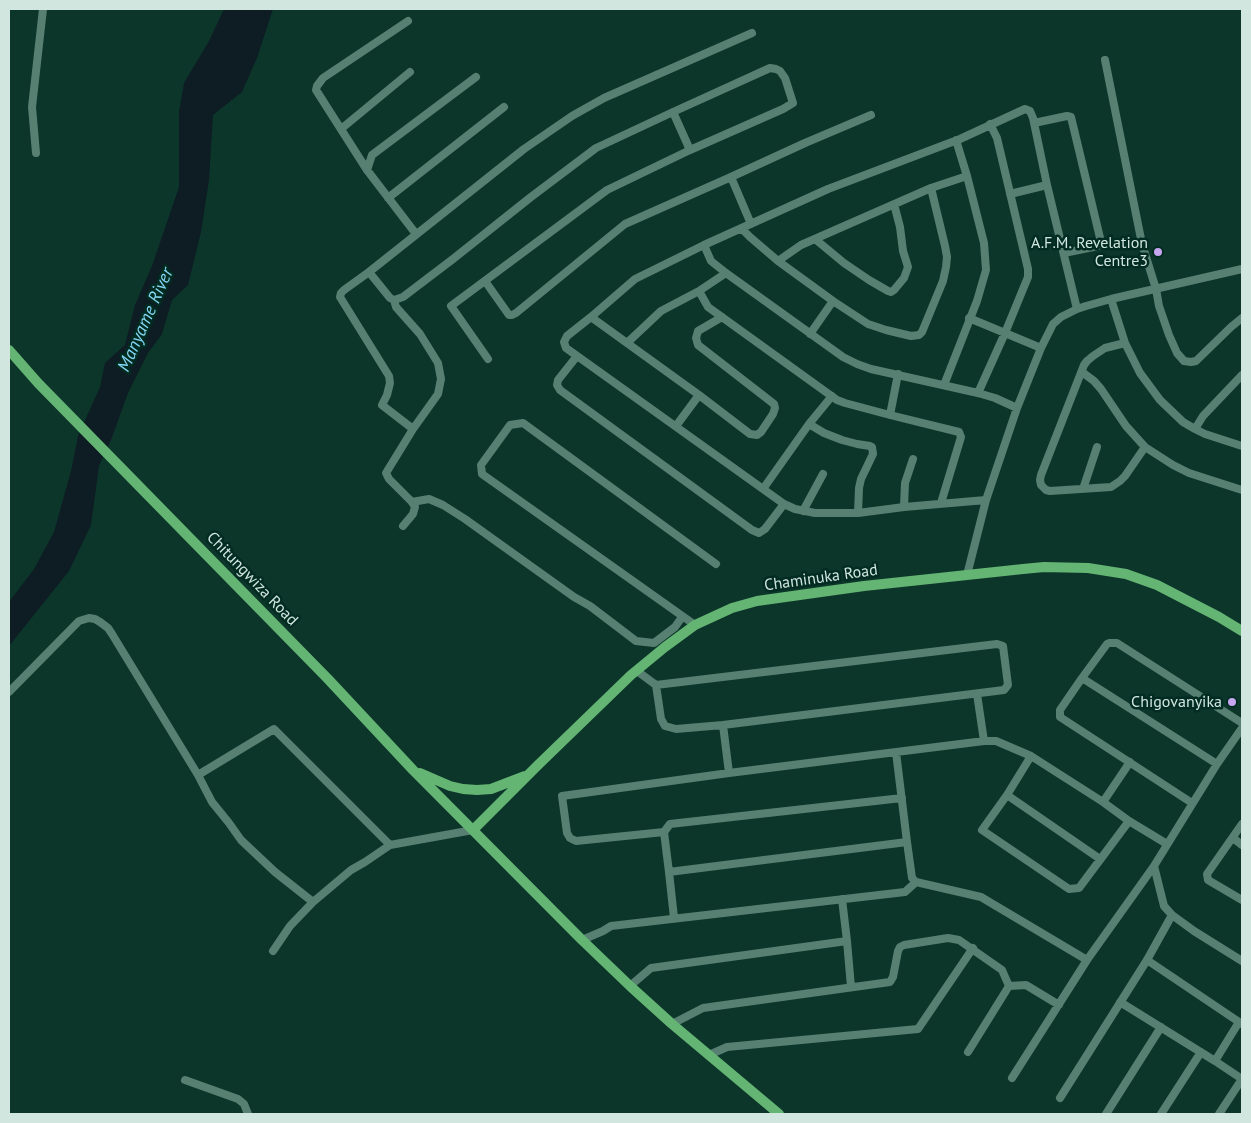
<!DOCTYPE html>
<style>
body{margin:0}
#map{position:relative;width:1251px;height:1123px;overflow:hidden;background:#0d362b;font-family:"PT Sans",sans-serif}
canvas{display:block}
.frame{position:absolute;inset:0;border:10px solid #d0e6de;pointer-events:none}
</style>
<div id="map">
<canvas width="1251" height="1123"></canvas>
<div class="frame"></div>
</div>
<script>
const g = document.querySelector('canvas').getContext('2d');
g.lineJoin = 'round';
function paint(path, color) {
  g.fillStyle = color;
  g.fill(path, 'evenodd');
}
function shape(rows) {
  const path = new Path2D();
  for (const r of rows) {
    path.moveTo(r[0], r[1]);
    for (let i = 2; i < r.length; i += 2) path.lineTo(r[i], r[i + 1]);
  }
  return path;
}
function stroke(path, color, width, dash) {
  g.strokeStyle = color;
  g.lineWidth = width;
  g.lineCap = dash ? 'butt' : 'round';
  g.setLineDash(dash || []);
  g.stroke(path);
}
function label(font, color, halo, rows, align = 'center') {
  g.font = font + ' "PT Sans",sans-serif';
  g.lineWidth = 5;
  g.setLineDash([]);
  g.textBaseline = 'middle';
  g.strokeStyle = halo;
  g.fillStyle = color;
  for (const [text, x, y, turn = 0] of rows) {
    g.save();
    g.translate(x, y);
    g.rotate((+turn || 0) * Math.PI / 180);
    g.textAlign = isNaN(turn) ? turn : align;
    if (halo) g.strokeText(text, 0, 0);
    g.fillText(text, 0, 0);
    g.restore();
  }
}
paint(shape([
 [224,9,273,9,257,58,242,92,213,115,209,180,201,232,188,285,172,300,162,334,148,353,128,393,111,440,99,466,91,525,69,571,9,646,9,602,34,569,54,532,71,471,78,436,100,387,105,363,125,345,135,305,152,266,179,187,179,112,184,83,209,41]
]), '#0d1d23');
stroke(shape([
 [408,21,323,78,317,86,316,90,367,170,416,234],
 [1105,60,1142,244,1156,289,1159,306,1169,335,1177,353,1184,361,1191,362,1196,361,1231,327,1242,318],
 [673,112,690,150],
 [1034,123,1067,116,1071,117,1101,242,1101,244,1098,246,1064,253],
 [341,129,410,72],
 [36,153,32,107,43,9],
 [367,170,372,155,476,77],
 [731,177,805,143,871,115],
 [1010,194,1047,185],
 [388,198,504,107],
 [742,229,750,237,778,261,833,301],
 [815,239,844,263,869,280,888,291,891,292,894,290,904,278,908,267,903,251,900,227,894,204],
 [704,245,711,261,726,273,843,357,857,364,871,369,978,393,995,398,1017,408],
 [778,261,801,245,931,188,967,176],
 [369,272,390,298,394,300,403,297,453,259,531,197,596,148,673,112,770,68,776,69,780,71,785,78,793,103,783,109,690,150,607,190,451,306,488,359],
 [485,281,509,315,512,315,516,313,625,224,731,177,751,224],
 [699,291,708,307,837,400,845,403,890,415,959,432,961,437,941,503],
 [1111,299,1125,343,1140,373,1160,400,1183,422,1195,429,1205,434,1242,446],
 [394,300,396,307,420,334,438,363,441,379,438,394,413,429],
 [591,317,699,395,750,434,757,435,761,432,773,414,775,408,774,404,698,345,696,338,698,331,722,317],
 [969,318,1041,348],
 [810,334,833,301,868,324,886,330,911,336,919,335,922,332,943,281,946,267,947,257,945,246,931,188],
 [627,343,661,311,699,291,726,273],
 [1125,343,1105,348,1093,356,1087,361,1084,365,1041,475,1040,480,1041,485,1046,490,1050,491,1111,487,1120,481,1125,476,1145,447],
 [577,356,558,380,557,385,560,390,752,530,759,533,765,529,784,504],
 [1082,372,1094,381,1101,389,1126,426,1145,447,1173,465,1189,473,1242,490],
 [944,385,977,301,986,270,984,243,967,176,956,140],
 [978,393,1005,333,1028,277,1028,269,997,138,990,124],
 [890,415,898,374],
 [809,424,824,433,842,440,857,444,870,446,872,447,873,454,861,479,859,488,858,513],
 [676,426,699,395],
 [1195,429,1203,416,1242,375],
 [763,489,809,424,832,396],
 [1083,489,1097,447],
 [986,500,904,507,858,513,815,513,795,509,784,504,566,348,564,342,567,336,591,317,635,279,704,245,828,189,960,139,1025,109,1030,111,1033,118,1047,185,1077,309],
 [412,502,429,499,443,505,465,519,574,597,590,606,636,641,654,643,675,627,682,617],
 [904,507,905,483,913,459],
 [803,511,823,474],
 [403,526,413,514,415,507,412,502,389,479,386,473,413,429,382,405,387,395,390,383,389,376,340,297,341,293,344,290,369,272,524,149,572,116,604,98,752,33],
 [967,575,986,500,1017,408,1041,348,1053,324,1061,317,1077,309,1086,306,1111,299,1242,269],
 [695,625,482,474,481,465,510,425,523,423,716,564],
 [637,671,656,685,661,719,665,726,676,729,723,725,1004,690,1008,685,1003,646,997,644,656,685],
 [1082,678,1107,644,1109,643,1117,643,1242,723],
 [9,692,79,621,89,618,95,619,100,622,108,628,112,634,198,775,212,802,229,823,241,840,275,872,313,902],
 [977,694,984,741],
 [723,725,729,773],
 [1242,728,1217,764,1154,866,1164,906,1172,915,1194,931,1242,961],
 [1031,756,1007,795,982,830,1069,889,1079,888,1129,821],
 [198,775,274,729,390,845],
 [1007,795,1100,859],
 [1103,802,1130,762],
 [1192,803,1060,717,1060,710,1082,678,1217,764],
 [1242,824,1207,874,1208,880,1242,900],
 [664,832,576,841,570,838,567,833,562,796,729,773,984,741,996,741,1031,756,1103,802,1129,821,1167,844],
 [1233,838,1242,845],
 [669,872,907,842],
 [916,882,981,897,1087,960,1154,866],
 [842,899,847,941,851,987],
 [674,918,669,872,664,832,670,824,902,798],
 [582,940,603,931,611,926,905,892,916,882,912,878,907,842,896,752],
 [273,951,290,926,313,902,351,870,365,862,390,845,473,830],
 [1147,960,1242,1024],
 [630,986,651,968,847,941],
 [1120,1002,1215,1061,1242,1079],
 [672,1024,703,1008,890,982,893,977,898,951,900,947,904,945,948,938,959,940,1002,970,1009,986,1026,985,1059,1005],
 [968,1052,1009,986],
 [709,1055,727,1047,918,1029,973,948],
 [1215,1061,1239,1022],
 [1012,1078,1087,960],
 [185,1080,238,1099,244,1104,248,1114],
 [1060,1098,1147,960,1172,915],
 [1106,1114,1161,1027],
 [1161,1114,1201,1052],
 [1219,1114,1242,1079]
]), '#588072', 8);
stroke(shape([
 [9,350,38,383,328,679,413,770,582,940,630,986,672,1024,779,1114],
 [420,773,450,786,463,789,477,790,491,789,525,776],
 [473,830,538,765,631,675,665,647,695,625,732,608,757,601,864,586,1023,569,1044,567,1088,568,1126,574,1157,585,1219,617,1242,631]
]), '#64b573', 10);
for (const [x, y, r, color] of [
 [1158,252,5,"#c6a6f0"],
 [1232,702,5,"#c6a6f0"]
]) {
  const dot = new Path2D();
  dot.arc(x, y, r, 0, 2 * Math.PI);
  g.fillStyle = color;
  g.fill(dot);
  stroke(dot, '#022c21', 2);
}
label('16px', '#d0e6de', '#022c21', [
 ["A.F.M. Revelation",1148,243],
 ["Centre3",1148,261],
 ["Chigovanyika",1222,702]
], 'right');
label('16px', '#d0e6de', '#022c21', [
 ["Chaminuka Road",821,578,-8],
 ["Chitungwiza Road",252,579,46]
]);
label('italic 18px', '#84d7f6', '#022c21', [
 ["Manyame River",146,320,-66]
]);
</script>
